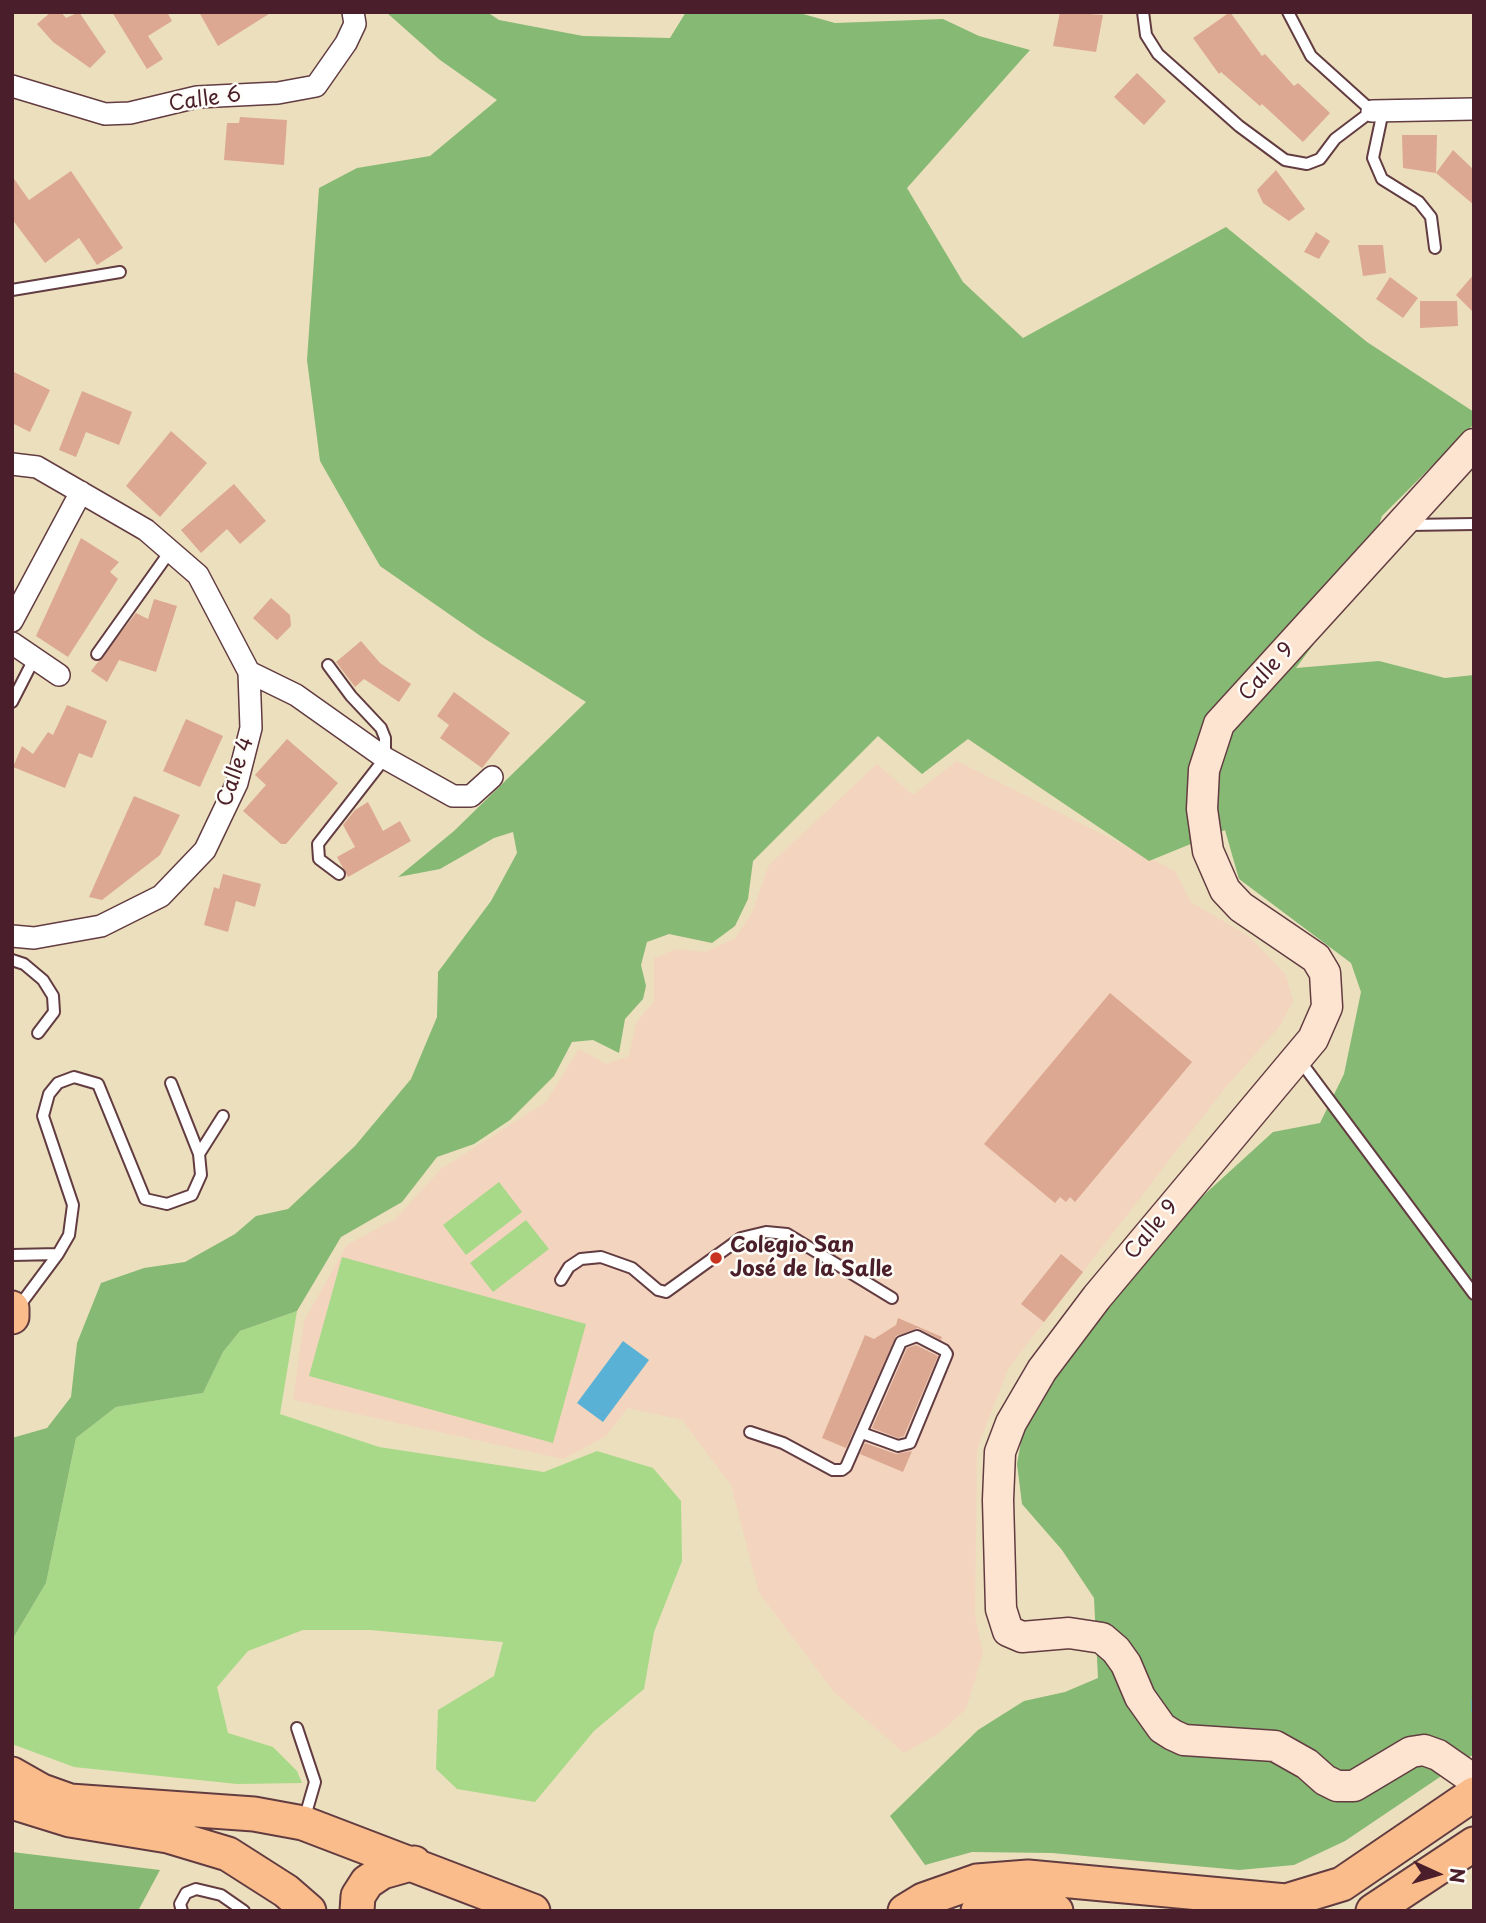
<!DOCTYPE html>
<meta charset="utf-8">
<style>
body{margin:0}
#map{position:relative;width:1486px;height:1923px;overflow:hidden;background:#ecdfbd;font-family:"Playpen Sans",sans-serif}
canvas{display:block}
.frame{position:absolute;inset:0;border:14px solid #4a1f2b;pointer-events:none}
.north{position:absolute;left:1402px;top:1839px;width:70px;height:70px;-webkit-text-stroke:5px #fdfcf7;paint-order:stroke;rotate:94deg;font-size:19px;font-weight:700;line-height:28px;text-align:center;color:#4a1f2b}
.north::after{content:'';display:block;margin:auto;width:24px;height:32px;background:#4a1f2b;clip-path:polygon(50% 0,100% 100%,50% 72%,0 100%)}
</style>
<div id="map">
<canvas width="1486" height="1923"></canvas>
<div class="frame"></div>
<div class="north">N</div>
</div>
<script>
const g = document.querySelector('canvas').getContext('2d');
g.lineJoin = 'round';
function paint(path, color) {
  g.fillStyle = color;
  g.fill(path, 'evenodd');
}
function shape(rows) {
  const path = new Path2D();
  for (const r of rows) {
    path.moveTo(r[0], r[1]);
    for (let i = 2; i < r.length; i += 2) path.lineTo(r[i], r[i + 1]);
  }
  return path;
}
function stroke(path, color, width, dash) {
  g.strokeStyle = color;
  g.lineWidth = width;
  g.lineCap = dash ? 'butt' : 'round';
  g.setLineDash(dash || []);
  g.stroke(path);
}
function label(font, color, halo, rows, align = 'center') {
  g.font = font + ' "Playpen Sans",sans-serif';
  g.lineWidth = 5;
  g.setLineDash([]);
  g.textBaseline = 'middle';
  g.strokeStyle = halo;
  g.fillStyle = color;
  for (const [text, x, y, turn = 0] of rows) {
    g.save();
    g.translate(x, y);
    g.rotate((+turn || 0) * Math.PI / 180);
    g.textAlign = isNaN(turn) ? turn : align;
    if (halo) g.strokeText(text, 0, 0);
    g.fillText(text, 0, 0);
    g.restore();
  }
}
paint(shape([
 [957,761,1175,871,1191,902,1250,937,1286,975,1293,1001,1280,1026,1225,1088,1008,1369,977,1449,975,1615,983,1653,966,1709,941,1732,904,1753,833,1691,759,1593,731,1485,682,1420,628,1408,606,1436,563,1459,293,1400,304,1321,347,1245,395,1219,441,1169,546,1102,579,1049,606,1064,629,1056,636,1023,654,1001,654,958,676,949,706,952,735,938,752,913,769,865,877,764,913,795]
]), '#f3d4bf');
paint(shape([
 [499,1182,522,1212,466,1255,443,1225],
 [526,1220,549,1249,493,1292,470,1263],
 [342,1257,586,1324,553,1443,309,1376],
 [297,1311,280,1414,379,1447,544,1472,597,1451,653,1468,681,1501,682,1561,654,1632,644,1689,594,1731,535,1802,457,1789,436,1769,438,1710,494,1676,503,1642,370,1630,303,1630,248,1651,217,1687,228,1733,273,1747,297,1771,302,1783,237,1784,74,1767,12,1744,12,1640,46,1583,76,1438,116,1407,203,1393,223,1352,240,1331]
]), '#a7d988');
paint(shape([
 [386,12,487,12,499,20,583,36,670,38,686,12,796,12,835,23,943,19,979,36,1030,50,907,188,963,282,1023,338,1226,227,1367,342,1474,412,1474,424,1382,516,1358,584,1296,668,1379,661,1445,678,1474,675,1474,1754,1345,1841,1294,1865,1239,1870,1052,1853,972,1852,925,1865,890,1816,978,1730,1024,1701,1065,1692,1098,1678,1094,1598,1062,1550,1022,1504,1017,1464,1025,1419,1077,1345,1171,1225,1273,1132,1320,1123,1344,1074,1361,992,1351,963,1239,879,1225,830,1149,861,968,739,922,774,878,736,753,861,748,899,735,926,712,943,669,934,647,942,641,965,646,986,643,999,625,1019,619,1053,593,1040,572,1042,554,1076,510,1120,474,1144,437,1157,402,1202,341,1237,297,1311,240,1331,223,1352,203,1393,116,1407,76,1438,46,1583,12,1640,12,1438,47,1428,71,1397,77,1343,101,1283,144,1268,185,1262,235,1234,256,1216,288,1209,355,1146,411,1079,437,1017,438,972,491,901,517,853,513,832,494,838,440,869,398,877,454,831,586,702,482,637,380,566,320,461,307,360,319,188,357,168,430,156,497,100,440,60],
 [12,1852,160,1870,138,1911,12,1911]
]), '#85b974');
paint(shape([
 [623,1341,649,1360,603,1422,577,1403]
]), '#59b2d6');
stroke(shape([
 [1474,1700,1474,1711]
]), '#59b2d6', 5);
paint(shape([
 [51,12,61,12,66,18,79,12,106,52,90,68,53,42,37,24],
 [112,12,167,12,172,21,148,36,163,59,147,69],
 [199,12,272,12,218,46],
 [1060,12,1103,15,1096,52,1053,46],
 [1230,12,1262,56,1265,54,1294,86,1298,83,1330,113,1303,142,1262,104,1260,106,1221,72,1219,74,1193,38],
 [1137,73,1166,101,1144,125,1114,97],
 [240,117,287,120,284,165,224,160,227,123,239,123],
 [1402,135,1437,135,1436,173,1403,168],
 [1453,150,1474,170,1474,205,1436,173],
 [1276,170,1305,209,1289,221,1263,203,1257,190],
 [71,171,123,248,97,265,79,238,45,263,12,219,12,176,29,200],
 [1316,232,1330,241,1319,259,1304,252],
 [1358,245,1383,245,1386,273,1363,276],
 [1474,274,1474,313,1456,295],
 [1390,277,1418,298,1403,318,1376,299],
 [1420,301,1457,301,1458,326,1420,328],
 [12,371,50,390,30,432,12,423],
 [82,391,132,412,119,445,86,432,76,457,59,450],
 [171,431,207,463,160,517,126,486],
 [234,484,266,521,240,544,227,529,201,553,181,530],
 [81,538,119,562,110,572,118,579,68,657,36,636],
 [271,598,290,615,291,626,277,640,253,618],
 [154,599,177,606,156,672,119,660,107,682,91,671,136,613,148,619],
 [361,641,380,663,411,684,399,702,364,679,355,687,336,662],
 [454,692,510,733,482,768,440,738,449,725,437,716],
 [67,705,107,721,92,758,79,753,65,788,13,767,22,746,33,754,48,732,53,735],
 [186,719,223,736,200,787,163,771],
 [287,739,338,783,286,844,281,844,243,811,266,785,255,775],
 [134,796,180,815,160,855,102,900,89,897],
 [368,802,383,831,400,821,411,841,348,877,337,857,355,847,343,825,355,810],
 [223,874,261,884,255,907,236,901,228,932,204,925,214,887,219,889],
 [1110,993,1192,1062,1075,1202,1070,1197,1066,1202,1060,1197,1055,1203,984,1144],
 [1061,1254,1083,1272,1044,1322,1021,1304],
 [898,1318,942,1337,941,1340,918,1328,896,1336,846,1448,822,1438,865,1335,874,1339,896,1325],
 [916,1345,938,1356,904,1436,898,1438,872,1428,907,1348],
 [865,1443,896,1454,912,1451,903,1472,860,1454]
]), '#dca891');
const lane = shape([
 [1143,12,1146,35,1158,54,1239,126,1285,160,1307,164,1320,159,1335,139,1372,111,1311,56,1288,12],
 [1383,111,1373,158,1382,179,1419,202,1431,217,1435,248],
 [12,290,120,272],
 [1408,525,1474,524],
 [97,654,171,550],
 [328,665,351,696,381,728,385,738,385,758,318,844,319,859,339,874],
 [12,702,34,659],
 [12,960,24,964,43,980,53,996,54,1012,38,1033],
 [1298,1058,1474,1294],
 [199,1154,223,1116],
 [58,1254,69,1235,73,1205,43,1116,49,1094,58,1083,74,1077,98,1084,145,1199,167,1204,192,1195,201,1175,199,1154,171,1083],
 [12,1255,58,1254,17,1309],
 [561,1280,569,1267,581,1259,601,1257,632,1268,658,1290,666,1292,741,1238,766,1232,787,1234,892,1298],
 [750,1432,783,1443,833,1470,842,1470,846,1467,901,1342,917,1336,944,1350,947,1354,910,1443,898,1446,862,1433],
 [297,1728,315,1782,304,1820],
 [182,1911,180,1904,186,1893,196,1889,221,1895,244,1911]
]);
const street = shape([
 [12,86,105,114,130,113,197,97,278,93,316,86,346,43,355,24,353,12],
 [1372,111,1474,109],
 [12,464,37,467,146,530,198,575,249,672,251,728,237,783,205,850,161,896,101,926,34,938,12,936],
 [12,621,81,492],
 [12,643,59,675],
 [249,672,296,695,385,758,453,796,471,796,492,777]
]);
const secondary = shape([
 [1474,444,1219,724,1204,770,1202,809,1208,851,1225,890,1241,907,1316,958,1325,973,1327,1007,1313,1039,1097,1297,1042,1370,1011,1423,1000,1452,998,1500,1001,1609,1008,1631,1022,1637,1069,1633,1102,1638,1116,1650,1126,1664,1140,1697,1162,1728,1173,1735,1184,1740,1275,1746,1307,1764,1325,1780,1337,1786,1354,1786,1411,1752,1424,1750,1438,1755,1474,1780]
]);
const primary = shape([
 [12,1308,12,1317],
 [12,1774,42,1791,70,1801,254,1814,303,1823,533,1911],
 [12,1802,70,1820,168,1836,228,1854,286,1891,309,1911],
 [357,1911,358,1896,367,1882,382,1872,414,1863],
 [905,1911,923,1900,977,1881,1028,1877,1286,1901,1342,1884,1474,1794],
 [978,1911,999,1907,1056,1911],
 [1373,1911,1474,1844]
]);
stroke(lane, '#623c41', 14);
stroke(street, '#623c41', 24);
stroke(secondary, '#623c41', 33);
stroke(primary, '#623c41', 37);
stroke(lane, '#fff', 10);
stroke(street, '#fff', 21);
stroke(secondary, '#fde4d0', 30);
stroke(primary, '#f9bc8a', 33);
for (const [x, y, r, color] of [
 [716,1258,7,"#c8321e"]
]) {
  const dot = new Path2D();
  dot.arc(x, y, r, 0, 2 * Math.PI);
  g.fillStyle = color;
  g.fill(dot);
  stroke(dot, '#fdfcf7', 2.5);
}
label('21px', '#4a1f2b', '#fdfcf7', [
 ["Calle 6",205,100,-8],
 ["Calle 9",1267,672,-48],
 ["Calle 4",236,772,-71],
 ["Calle 9",1152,1230,-50]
]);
label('bold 21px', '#4a1f2b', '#fdfcf7', [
 ["Colegio San",730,1246],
 ["José de la Salle",730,1270]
], 'left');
</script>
